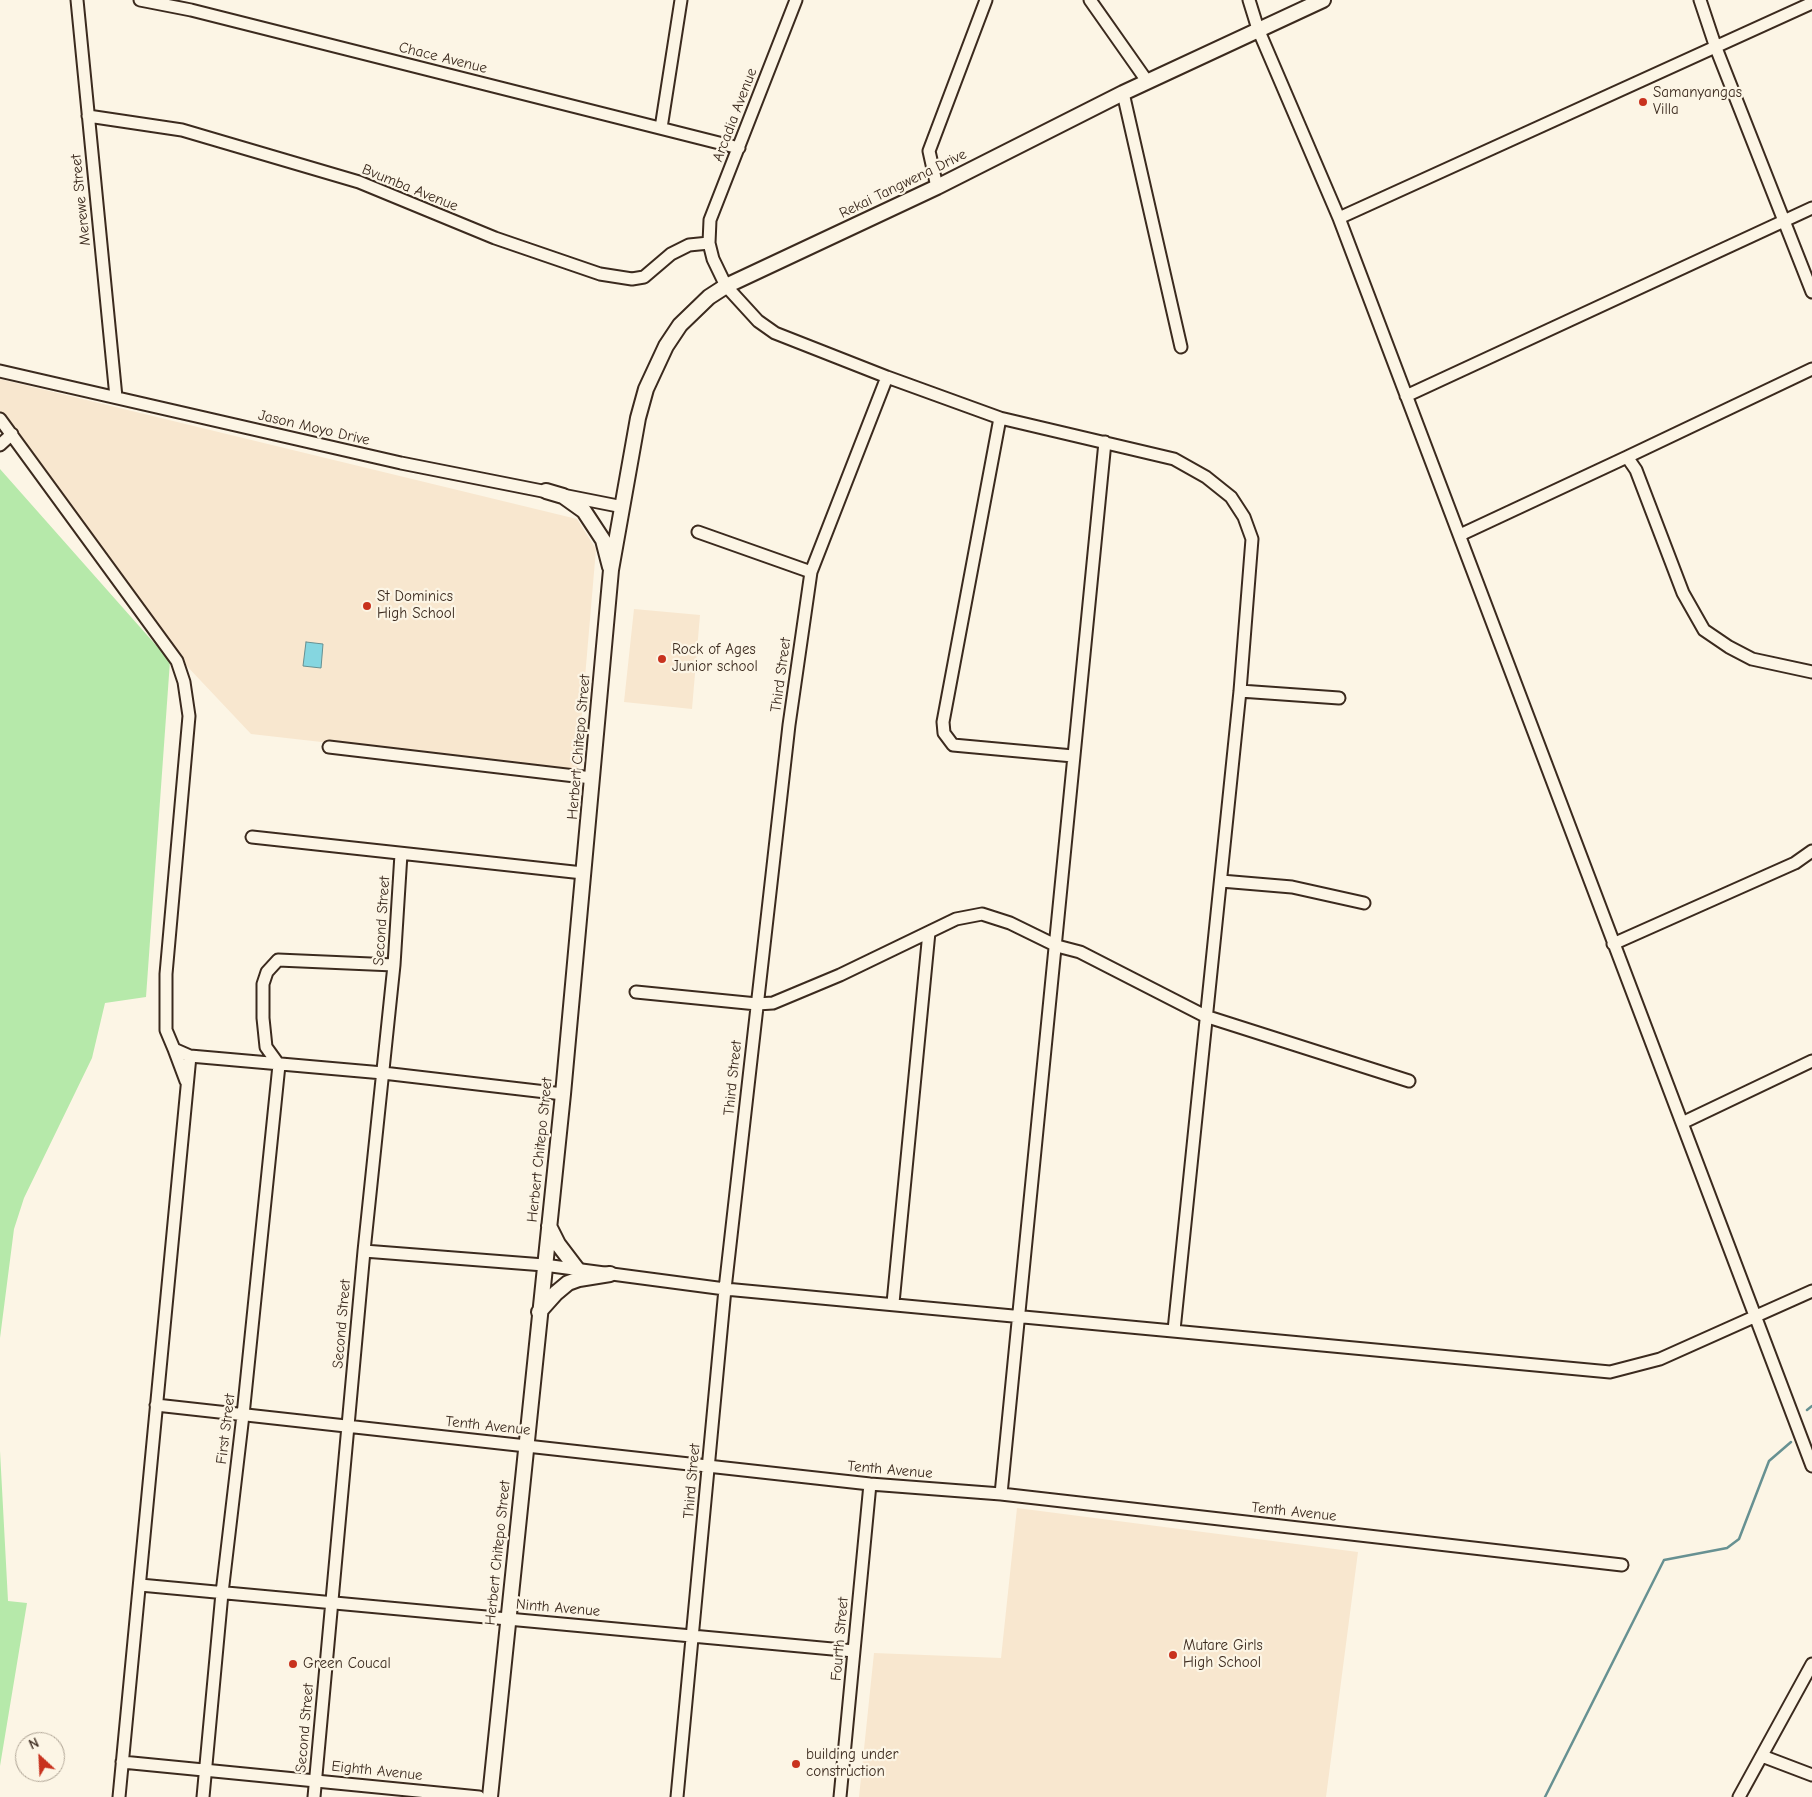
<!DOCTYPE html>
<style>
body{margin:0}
#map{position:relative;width:1812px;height:1797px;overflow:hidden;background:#fcf5e5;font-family:"Comic Neue",sans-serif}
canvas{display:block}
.north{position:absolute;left:15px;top:1732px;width:50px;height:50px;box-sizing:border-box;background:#fcf5e5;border:1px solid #afa495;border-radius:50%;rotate:335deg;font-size:14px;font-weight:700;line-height:20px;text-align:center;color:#3b2a1e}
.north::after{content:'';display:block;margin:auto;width:18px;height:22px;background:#c8321e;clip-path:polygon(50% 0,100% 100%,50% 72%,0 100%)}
</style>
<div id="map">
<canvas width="1812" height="1797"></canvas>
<div class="north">N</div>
</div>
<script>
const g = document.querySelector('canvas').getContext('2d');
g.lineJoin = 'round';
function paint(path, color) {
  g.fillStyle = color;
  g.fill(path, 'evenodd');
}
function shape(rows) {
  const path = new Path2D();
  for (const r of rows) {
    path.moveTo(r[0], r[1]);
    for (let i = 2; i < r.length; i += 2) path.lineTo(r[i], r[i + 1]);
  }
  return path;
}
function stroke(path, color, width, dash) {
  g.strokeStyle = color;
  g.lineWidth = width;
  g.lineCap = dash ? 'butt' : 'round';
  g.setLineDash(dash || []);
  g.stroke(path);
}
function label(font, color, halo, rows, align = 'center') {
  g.font = font + ' "Comic Neue",sans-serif';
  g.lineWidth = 4.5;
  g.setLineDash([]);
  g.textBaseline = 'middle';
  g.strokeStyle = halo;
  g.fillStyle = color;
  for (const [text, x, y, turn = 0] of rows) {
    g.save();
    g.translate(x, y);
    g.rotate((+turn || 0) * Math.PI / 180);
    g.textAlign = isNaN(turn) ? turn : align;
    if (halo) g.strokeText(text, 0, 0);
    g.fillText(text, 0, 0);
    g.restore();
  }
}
paint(shape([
 [0,379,577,519,596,549,577,771,251,734,184,663,0,412],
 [634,609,700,615,692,709,624,702],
 [1017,1508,1358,1552,1326,1797,859,1797,874,1653,1001,1658]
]), '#f8e7cf');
paint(shape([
 [0,469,170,661,146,997,105,1003,92,1058,24,1198,14,1229,0,1338],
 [0,1451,8,1601,27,1603,0,1766]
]), '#b6e9aa');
const water = shape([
 [306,642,323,644,321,668,303,666,306,642]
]);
paint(water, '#85d6e0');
stroke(water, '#679192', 1);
stroke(shape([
 [1807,1410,1812,1406],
 [1545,1797,1664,1560,1727,1548,1739,1539,1769,1461,1791,1442]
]), '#679192', 2.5);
const minor = shape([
 [77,0,116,397],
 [140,0,191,10,739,148],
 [796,0,710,220,709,243,713,259,726,286,758,321,775,333,887,377,1000,418,1174,459,1206,477,1231,497,1244,517,1252,539,1240,691,1174,1330],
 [1090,0,1147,81],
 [1249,0,1258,29,1339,218,1812,1466],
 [1700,0,1716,48,1812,292],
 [1123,93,1181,347],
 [88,116,182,130,359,182,495,238,600,274,632,279,644,277,671,254,689,245,709,243],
 [661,128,681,0],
 [937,187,929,151,986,0],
 [1339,218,1812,3],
 [0,371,401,463,623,507],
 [1406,396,1812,208],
 [1000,418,943,722,944,733,953,745,1073,756],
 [0,419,177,661,184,682,189,716,166,974,166,1030,174,1049,190,1056,383,1073,563,1094],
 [0,445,12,434],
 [1627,457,1812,369],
 [698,532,811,572],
 [1460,535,1627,457,1636,470,1683,593,1704,630,1729,647,1752,659,1812,672],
 [1240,691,1339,698],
 [329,747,592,778],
 [252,837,583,873],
 [1221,881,1292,887,1364,903],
 [1613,944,1795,863,1812,851],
 [636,992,757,1004,773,1003,840,975,956,919,982,914,1010,923,1057,946,1080,952,1205,1016,1409,1081],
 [174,1049,186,1081],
 [1682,1123,1812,1061],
 [364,1251,544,1265,725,1289,1610,1372,1660,1359,1812,1291],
 [893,1303,929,932],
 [156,1405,870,1484,1001,1494,1622,1565],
 [1001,1494,1105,442],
 [140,1585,854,1651],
 [1762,1756,1812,1775],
 [122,1762,479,1797],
 [119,1797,190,1056],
 [203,1797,222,1593,243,1415,279,1065,266,1047,263,1018,263,984,267,972,278,960,394,965],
 [314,1797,364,1251,394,965,401,854],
 [677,1797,725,1289,789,725,811,572,887,377],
 [840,1797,870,1484],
 [1739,1797,1812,1664]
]);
const major = shape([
 [546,491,563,496,584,511,603,540,610,567],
 [549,1226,558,1244,577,1269],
 [539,1312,556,1293,568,1283,579,1279,610,1274],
 [490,1797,563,1094,611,570,638,418,646,389,666,346,680,325,709,297,726,286,937,187,1123,93,1323,0]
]);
stroke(minor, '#3b2a1e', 15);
stroke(major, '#3b2a1e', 18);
stroke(minor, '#fcf5e5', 11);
stroke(major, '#fcf5e5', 14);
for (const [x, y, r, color] of [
 [1643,102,5,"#c8321e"],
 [367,606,5,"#c8321e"],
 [662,659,5,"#c8321e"],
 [1173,1655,5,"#c8321e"],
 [293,1664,5,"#c8321e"],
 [796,1764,5,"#c8321e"]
]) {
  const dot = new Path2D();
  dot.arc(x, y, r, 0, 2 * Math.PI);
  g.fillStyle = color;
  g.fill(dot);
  stroke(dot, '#fcf5e5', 2);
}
label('15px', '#3b2a1e', '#fcf5e5', [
 ["Chace Avenue",443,58,14],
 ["Arcadia Avenue",735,115,-69],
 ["Rekai Tangwena Drive",903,184,-26],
 ["Bvumba Avenue",410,188,22],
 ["Merewe Street",81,200,-96],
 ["Jason Moyo Drive",314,428,13],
 ["Third Street",781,675,-82],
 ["Herbert Chitepo Street",579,747,-85],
 ["Second Street",382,921,-86],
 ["Third Street",733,1078,-84],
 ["Herbert Chitepo Street",540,1150,-84],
 ["Second Street",342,1324,-85],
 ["Tenth Avenue",488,1426,6],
 ["First Street",226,1429,-83],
 ["Tenth Avenue",890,1470,5],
 ["Third Street",692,1481,-85],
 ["Tenth Avenue",1294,1512,6],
 ["Herbert Chitepo Street",498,1553,-84],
 ["Ninth Avenue",558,1608,5],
 ["Fourth Street",840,1639,-85],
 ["Second Street",305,1728,-85],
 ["Eighth Avenue",377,1771,6]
]);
label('15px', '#3b2a1e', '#fcf5e5', [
 ["Samanyangas",1653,93],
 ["Villa",1653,110],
 ["St Dominics",377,597],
 ["High School",377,614],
 ["Rock of Ages",672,650],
 ["Junior school",672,667],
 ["Mutare Girls",1183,1646],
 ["High School",1183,1663],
 ["Green Coucal",303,1664],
 ["building under",806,1755],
 ["construction",806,1772]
], 'left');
</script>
